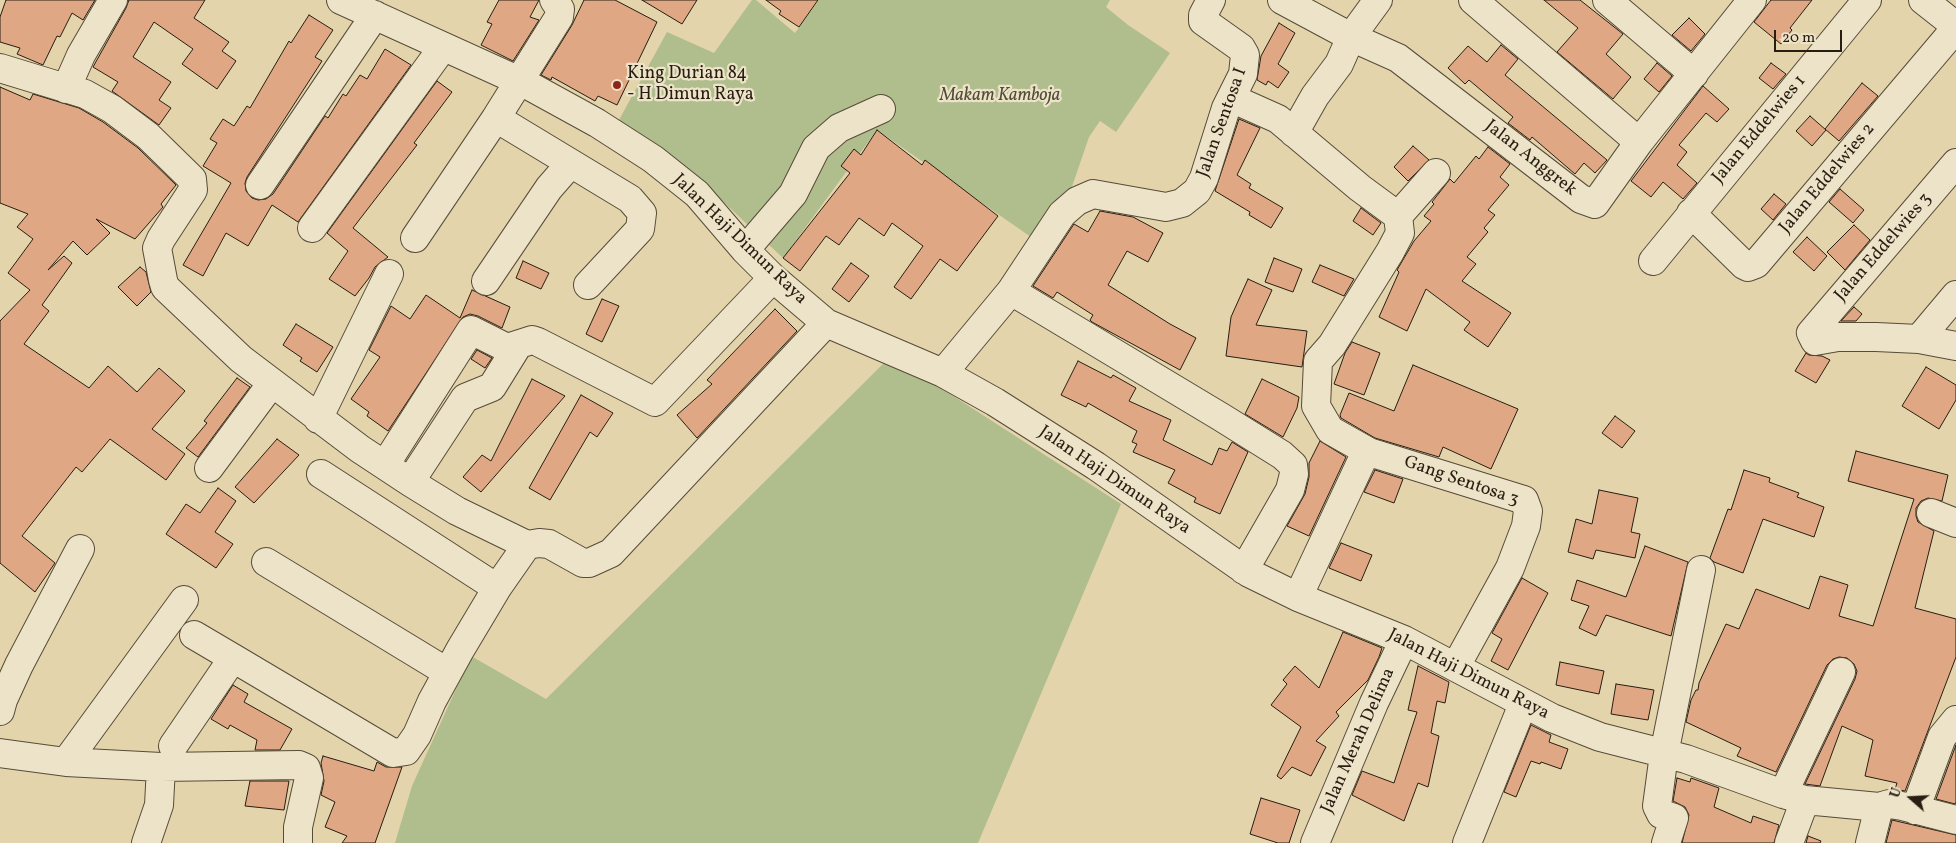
<!DOCTYPE html>
<style>
body{margin:0}
#map{position:relative;width:1956px;height:843px;overflow:hidden;background:#e3d4ac;font-family:Vollkorn,serif}
canvas{display:block}
.north{position:absolute;left:1886px;top:773px;width:50px;height:50px;-webkit-text-stroke:4px #ede3c9;paint-order:stroke;rotate:289deg;font-size:14px;font-weight:700;line-height:20px;text-align:center;color:#271e11}
.north::after{content:'';display:block;margin:auto;width:18px;height:22px;background:#271e11;clip-path:polygon(50% 0,100% 100%,50% 72%,0 100%)}
.scale{position:absolute;left:1774px;top:30px;width:68px;height:22px;box-sizing:border-box;border:2px solid #271e11;border-top:0;padding-left:6px;font-size:15px;line-height:18px;white-space:nowrap;color:#271e11;-webkit-text-stroke:4px #ede3c9;paint-order:stroke}
</style>
<div id="map">
<canvas width="1956" height="843"></canvas>
<div class="north">U</div>
<div class="scale">20 m</div>
</div>
<script>
const g = document.querySelector('canvas').getContext('2d');
g.lineJoin = 'round';
function paint(path, color) {
  g.fillStyle = color;
  g.fill(path, 'evenodd');
}
function shape(rows) {
  const path = new Path2D();
  for (const r of rows) {
    path.moveTo(r[0], r[1]);
    for (let i = 2; i < r.length; i += 2) path.lineTo(r[i], r[i + 1]);
  }
  return path;
}
function stroke(path, color, width, dash) {
  g.strokeStyle = color;
  g.lineWidth = width;
  g.lineCap = dash ? 'butt' : 'round';
  g.setLineDash(dash || []);
  g.stroke(path);
}
function label(font, color, halo, rows, align = 'center') {
  g.font = font + ' Vollkorn,serif';
  g.lineWidth = 4.5;
  g.setLineDash([]);
  g.textBaseline = 'middle';
  g.strokeStyle = halo;
  g.fillStyle = color;
  for (const [text, x, y, turn = 0] of rows) {
    g.save();
    g.translate(x, y);
    g.rotate((+turn || 0) * Math.PI / 180);
    g.textAlign = isNaN(turn) ? turn : align;
    if (halo) g.strokeText(text, 0, 0);
    g.fillText(text, 0, 0);
    g.restore();
  }
}
paint(shape([
 [752,0,756,0,795,33,819,0,1110,0,1106,7,1128,25,1170,53,1116,132,1100,121,1089,137,1064,210,1041,244,877,130,783,258,696,176,660,146,619,120,667,32,714,53],
 [891,356,1121,504,978,843,395,843,412,786,471,656,546,699]
]), '#b0bd8c');
const building = shape([
 [6,0,95,0,83,20,72,13,60,37,57,36,43,65,17,54,20,48,0,42,0,17,6,0],
 [129,0,205,0,194,18,229,42,222,51,236,61,217,89,182,64,193,49,154,22,133,57,171,82,159,100,171,108,159,125,112,91,118,82,93,67,126,8,129,0],
 [499,0,539,0,530,17,539,20,513,61,481,45,492,24,487,22,499,0],
 [584,0,615,0,657,22,617,105,598,96,595,101,552,77,551,80,541,75,572,25,584,0],
 [642,0,697,0,682,24,642,0],
 [766,0,818,0,799,27,779,14,781,11,766,0],
 [1544,0,1580,0,1623,34,1606,54,1631,77,1613,99,1557,52,1578,28,1544,0],
 [1771,0,1812,0,1790,28,1792,30,1781,44,1754,22,1771,0],
 [309,15,333,30,315,57,322,61,247,177,245,183,246,191,252,198,258,200,266,199,273,194,325,116,328,118,343,94,346,96,360,75,367,79,385,49,411,65,298,222,272,205,248,246,226,233,203,276,183,265,231,183,203,166,217,143,210,139,223,119,234,126,247,106,250,108,289,41,291,43,309,15],
 [1689,18,1705,34,1691,51,1672,35,1689,18],
 [1279,23,1295,33,1278,64,1289,72,1278,88,1268,81,1266,85,1257,80,1261,56,1279,23],
 [1501,45,1518,59,1505,75,1607,160,1595,173,1584,163,1575,174,1532,137,1530,140,1508,123,1513,117,1469,80,1465,84,1448,68,1468,46,1487,62,1501,45],
 [1657,63,1672,76,1659,92,1644,79,1657,63],
 [1771,63,1786,74,1773,89,1759,78,1771,63],
 [437,81,452,92,414,143,417,145,353,228,388,257,375,267,369,278,355,296,329,279,348,251,327,233,437,81],
 [1862,83,1878,96,1839,141,1825,129,1862,83],
 [1703,86,1729,109,1717,122,1706,113,1679,145,1687,152,1677,165,1697,183,1683,199,1663,182,1651,197,1631,181,1703,86],
 [0,87,30,100,33,94,79,108,103,122,138,148,176,185,161,204,163,207,135,239,96,219,110,233,87,255,73,241,48,270,64,256,72,263,42,305,49,311,24,344,89,388,108,366,137,392,159,368,185,391,152,429,185,454,166,480,110,439,82,472,76,467,22,536,55,563,35,592,0,563,0,321,30,290,8,273,33,239,17,227,28,214,0,203,0,87],
 [1810,116,1826,130,1812,146,1796,131,1810,116],
 [1239,119,1260,128,1237,175,1251,184,1249,188,1283,208,1271,228,1249,215,1250,212,1215,191,1239,119],
 [877,130,922,165,925,160,998,216,957,271,940,259,911,299,894,287,923,246,892,223,884,236,859,218,839,245,826,236,800,271,783,258,850,173,841,166,854,149,861,155,877,130],
 [1413,146,1429,160,1408,181,1394,167,1413,146],
 [1488,147,1510,164,1500,177,1509,185,1488,210,1495,215,1484,228,1488,232,1467,257,1476,264,1462,281,1511,313,1488,347,1464,330,1470,322,1426,289,1407,331,1379,317,1399,272,1397,270,1414,241,1431,221,1424,216,1434,204,1432,202,1450,179,1454,183,1476,156,1479,159,1488,147],
 [1840,189,1864,210,1853,223,1829,202,1840,189],
 [1774,194,1786,204,1773,220,1761,209,1774,194],
 [1361,208,1381,223,1373,235,1353,221,1361,208],
 [1100,211,1133,217,1163,233,1148,262,1127,251,1108,285,1170,324,1196,338,1180,370,1092,322,1090,320,1093,315,1057,292,1053,298,1033,286,1074,224,1088,232,1100,211],
 [1854,225,1870,240,1845,270,1827,252,1854,225],
 [1807,237,1827,256,1814,271,1793,252,1807,237],
 [1274,258,1302,269,1293,292,1265,282,1274,258],
 [523,261,549,273,541,289,516,278,523,261],
 [851,263,869,276,849,302,832,289,851,263],
 [1320,265,1354,279,1344,296,1312,282,1320,265],
 [140,267,146,272,151,292,137,306,118,287,140,267],
 [1248,279,1272,290,1256,325,1307,331,1302,367,1226,356,1231,317,1248,279],
 [472,290,510,307,502,328,478,316,470,314,463,317,388,431,367,416,369,412,351,399,380,357,369,350,391,306,410,319,426,295,460,318,472,290],
 [602,299,619,306,602,342,586,334,602,299],
 [1854,307,1862,314,1856,321,1841,321,1854,307],
 [775,309,797,331,697,438,677,415,712,384,707,380,775,309],
 [296,324,333,347,317,372,300,361,302,358,283,345,296,324],
 [1352,342,1380,353,1364,395,1334,384,1345,353,1352,342],
 [477,350,492,358,485,368,471,359,477,350],
 [1806,353,1809,355,1822,356,1830,360,1816,383,1795,371,1806,353],
 [1078,361,1111,378,1113,375,1136,388,1129,401,1171,420,1163,440,1212,465,1219,448,1227,451,1232,442,1248,452,1220,514,1194,502,1196,498,1168,483,1175,470,1133,452,1137,444,1132,442,1137,431,1088,403,1086,407,1061,395,1078,361],
 [1413,365,1518,409,1491,469,1443,447,1439,457,1375,438,1341,418,1340,415,1349,393,1394,411,1413,365],
 [1926,367,1956,385,1956,400,1939,429,1902,406,1926,367],
 [237,378,250,387,198,457,186,448,207,423,204,421,237,378],
 [532,379,565,396,481,492,463,477,482,455,491,461,532,379],
 [1262,379,1299,397,1297,408,1283,437,1245,414,1262,379],
 [581,395,613,413,597,437,590,432,550,500,529,488,581,395],
 [1615,416,1635,431,1622,448,1602,433,1615,416],
 [277,439,299,455,254,503,235,487,277,439],
 [1320,441,1346,457,1309,536,1287,526,1305,494,1309,477,1309,463,1320,441],
 [1856,451,1948,475,1942,501,1928,498,1921,501,1916,508,1916,516,1918,522,1934,531,1915,608,1956,619,1956,657,1905,791,1895,789,1897,783,1865,776,1873,740,1842,726,1820,786,1805,784,1855,679,1857,671,1854,664,1847,658,1839,657,1833,659,1827,665,1776,772,1737,756,1741,748,1686,722,1691,700,1696,690,1698,690,1699,683,1726,624,1739,629,1756,589,1809,609,1820,576,1848,585,1839,616,1873,626,1914,499,1848,481,1856,451],
 [1375,470,1403,479,1394,503,1364,492,1375,470],
 [1744,470,1770,478,1769,482,1799,493,1797,497,1824,507,1814,537,1763,519,1743,573,1714,562,1710,558,1728,509,1731,510,1744,470],
 [218,488,236,501,215,532,233,544,216,568,166,534,186,504,200,513,218,488],
 [1599,490,1638,498,1631,532,1640,534,1635,558,1596,550,1593,559,1568,552,1576,519,1592,524,1599,490],
 [1341,543,1372,555,1361,581,1329,568,1341,543],
 [1645,546,1688,562,1671,636,1606,615,1596,636,1579,628,1589,606,1571,600,1577,580,1626,597,1645,546],
 [1522,578,1548,593,1508,670,1491,661,1502,639,1492,633,1522,578],
 [1343,632,1382,648,1379,657,1368,680,1336,712,1339,716,1316,741,1326,747,1311,776,1292,767,1281,779,1277,776,1301,727,1271,705,1287,684,1283,680,1295,666,1319,688,1343,632],
 [1560,662,1604,671,1599,694,1556,685,1560,662],
 [1418,666,1449,682,1445,703,1437,701,1431,733,1439,736,1428,787,1418,783,1404,821,1352,795,1362,771,1394,783,1417,712,1408,710,1418,666],
 [1616,684,1654,690,1648,720,1611,714,1616,684],
 [233,685,248,694,244,702,292,729,280,750,255,750,257,740,230,725,228,729,211,719,233,685],
 [1531,725,1551,735,1549,742,1568,749,1561,769,1541,762,1540,764,1531,761,1516,797,1504,792,1531,725],
 [1956,745,1956,802,1955,804,1936,799,1956,745],
 [323,756,374,771,377,762,386,767,402,767,375,843,342,843,347,836,325,827,335,802,321,795,324,781,321,763,323,756],
 [1677,778,1690,782,1691,778,1719,788,1714,807,1751,823,1753,816,1779,825,1774,843,1682,843,1689,815,1685,807,1673,801,1677,778],
 [250,781,289,781,284,810,245,806,250,781],
 [1261,798,1300,810,1289,843,1278,843,1250,834,1261,798],
 [1892,820,1956,835,1956,843,1886,843,1892,820],
 [1808,836,1821,841,1820,843,1806,843,1808,836]
]);
paint(building, '#e0a785');
stroke(building, '#271e11', 1);
const minor = shape([
 [341,0,526,84,597,123,653,159,697,194,745,250,773,278,826,323,943,373,995,402,1096,466,1249,573,1298,597,1404,640,1552,718,1600,737,1686,759,1783,794,1805,800,1879,807,1889,804,1902,806,1956,820],
 [1282,0,1351,37,1398,58,1581,199,1595,204,1639,142,1752,0],
 [1473,0,1639,142],
 [1607,0,1694,74],
 [1923,0,1956,26],
 [0,68,85,94,112,109,148,136,192,179,193,190,161,239,157,248,163,280,165,287,241,359,360,449,410,482,457,511,527,545],
 [66,89,81,55,113,0],
 [1231,98,1278,119,1360,188,1398,216,1400,233,1390,252,1332,345,1318,361,1316,406,1330,430,1369,452,1524,500,1528,511,1526,526,1510,568,1456,666],
 [496,118,559,17,560,9,554,0],
 [1294,133,1315,96,1339,64,1351,37,1378,0],
 [1956,163,1811,333,1815,341,1838,337,1876,337,1919,339,1956,346],
 [260,185,375,15],
 [1691,213,1744,265,1748,267,1756,264,1956,28],
 [1398,216,1436,173],
 [312,228,443,47],
 [415,238,496,118,630,199,642,213,640,229,588,285],
 [745,250,793,194,816,148,839,128,881,109],
 [1653,261,1867,0],
 [486,281,549,188,570,164],
 [1011,291,1221,417,1282,455,1293,465,1294,474,1290,490,1244,570],
 [1919,339,1956,295],
 [943,373,1011,291,1062,214,1077,201,1093,194,1166,207,1182,203,1197,191,1204,178,1226,108,1243,74,1245,55,1241,48,1203,21,1203,15,1211,0],
 [318,419,389,274],
 [385,465,471,330,507,348,532,340,538,342,655,402,773,278],
 [209,468,272,383],
 [321,474,497,588],
 [410,482,465,398,492,387,518,345],
 [1931,513,1956,523],
 [266,562,447,672],
 [1298,597,1364,456,1369,452],
 [194,635,233,658],
 [0,711,3,700,19,665,80,549],
 [173,746,233,658,393,753,406,751,417,735,432,701,460,650,497,588,527,545,539,543,549,544,583,563,589,563,611,553,826,323],
 [0,753,66,762,161,767,299,765,306,768,309,778,298,827,298,843],
 [66,762,184,600],
 [1783,794,1841,672],
 [1915,810,1942,737,1956,720],
 [146,843,159,805,161,767],
 [1315,843,1374,703,1404,640],
 [1467,843,1523,704],
 [1666,843,1674,818,1661,814,1657,806,1664,754,1701,570],
 [1789,843,1805,800],
 [1870,843,1879,807]
]);
stroke(minor, '#564c38', 30);
stroke(minor, '#ede3c9', 28);
for (const [x, y, r, color] of [
 [617,85,5,"#8f2418"]
]) {
  const dot = new Path2D();
  dot.arc(x, y, r, 0, 2 * Math.PI);
  g.fillStyle = color;
  g.fill(dot);
  stroke(dot, '#ede3c9', 2);
}
label('18px', '#271e11', '#ede3c9', [
 ["King Durian 84",627,75],
 ["- H Dimun Raya",627,96]
], 'left');
label('italic 18px', '#504e36', '#ede3c9', [
 ["Makam Kamboja",1000,97]
]);
label('18px', '#271e11', '#ede3c9', [
 ["Jalan Sentosa I",1223,123,-70],
 ["Jalan Eddelwies 1",1760,130,-50],
 ["Jalan Anggrek",1530,159,38],
 ["Jalan Eddelwies 2",1828,179,-50],
 ["Jalan Haji Dimun Raya",739,240,44],
 ["Jalan Eddelwies 3",1884,248,-49],
 ["Jalan Haji Dimun Raya",1114,481,34],
 ["Gang Sentosa 3",1461,482,19],
 ["Jalan Haji Dimun Raya",1468,675,27],
 ["Jalan Merah Delima",1359,741,-66]
]);
</script>
